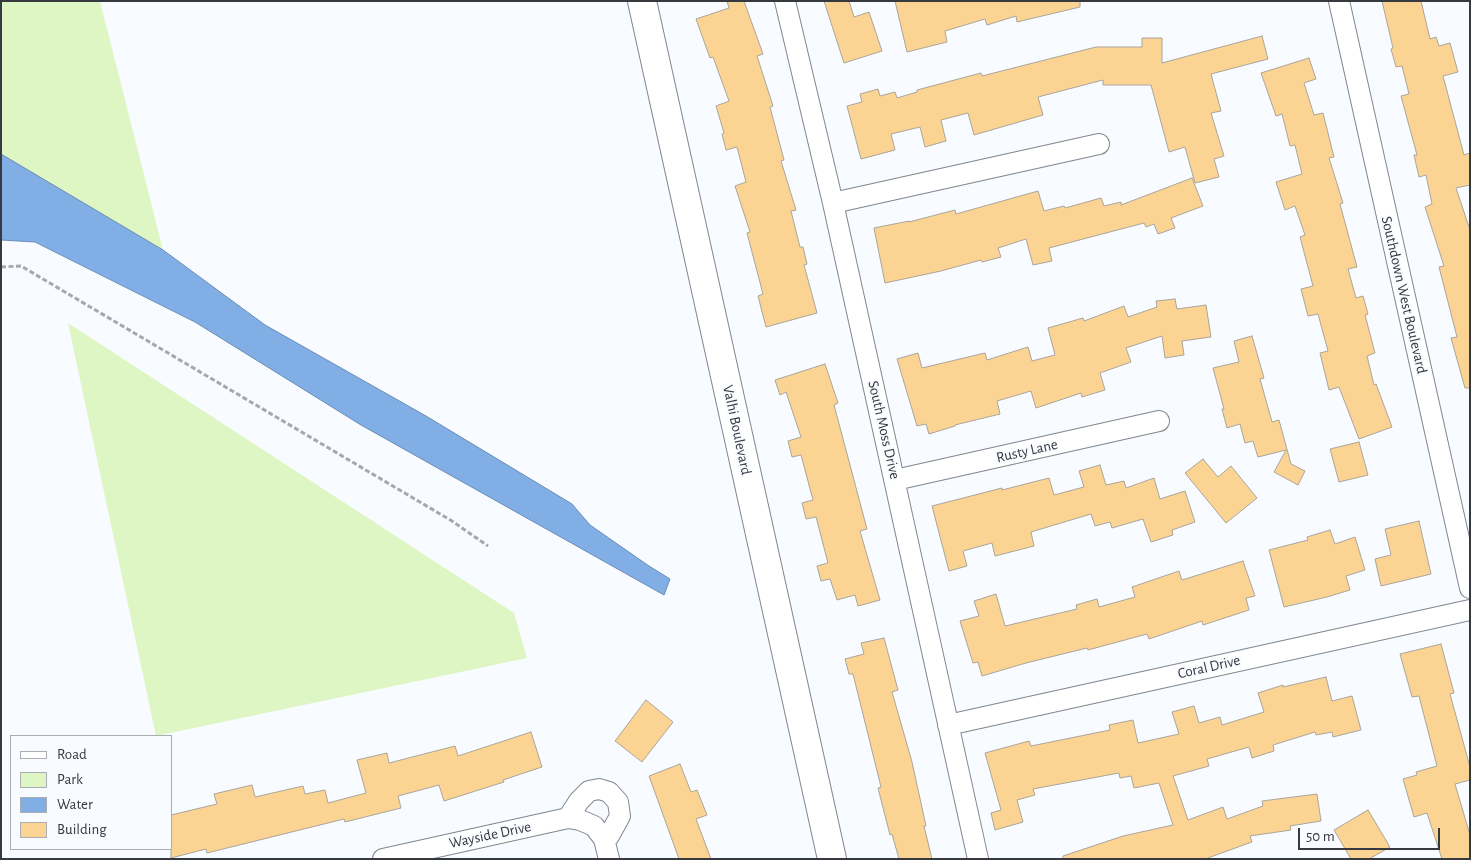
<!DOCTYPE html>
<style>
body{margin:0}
#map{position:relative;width:1471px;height:860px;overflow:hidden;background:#f8fbff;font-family:"Alegreya Sans",sans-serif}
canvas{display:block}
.frame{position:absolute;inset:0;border:2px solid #36393d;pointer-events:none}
.legend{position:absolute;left:10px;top:735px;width:162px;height:115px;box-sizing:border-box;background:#f8fbff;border:1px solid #aaadb1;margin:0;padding:6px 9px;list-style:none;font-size:15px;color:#36393d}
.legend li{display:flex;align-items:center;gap:10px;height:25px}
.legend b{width:25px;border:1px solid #aaadb1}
.scale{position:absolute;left:1298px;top:828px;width:142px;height:22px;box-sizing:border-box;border:2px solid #36393d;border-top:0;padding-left:6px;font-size:15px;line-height:18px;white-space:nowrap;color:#36393d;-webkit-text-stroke:4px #f8fbff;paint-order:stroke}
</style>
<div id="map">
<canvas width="1471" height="860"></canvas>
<div class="frame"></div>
<ul class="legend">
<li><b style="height:6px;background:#fff"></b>Road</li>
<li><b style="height:14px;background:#def6c3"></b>Park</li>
<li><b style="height:14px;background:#81afe5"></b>Water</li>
<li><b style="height:14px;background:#fbd493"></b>Building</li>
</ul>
<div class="scale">50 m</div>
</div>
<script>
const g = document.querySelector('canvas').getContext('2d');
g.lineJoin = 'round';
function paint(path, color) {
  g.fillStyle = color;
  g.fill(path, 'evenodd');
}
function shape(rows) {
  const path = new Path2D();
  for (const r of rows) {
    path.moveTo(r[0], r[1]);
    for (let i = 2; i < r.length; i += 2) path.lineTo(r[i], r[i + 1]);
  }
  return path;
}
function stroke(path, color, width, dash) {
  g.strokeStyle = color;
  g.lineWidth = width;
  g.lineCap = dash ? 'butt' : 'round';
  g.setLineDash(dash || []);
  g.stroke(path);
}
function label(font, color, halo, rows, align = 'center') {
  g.font = font + ' "Alegreya Sans",sans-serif';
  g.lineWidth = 4;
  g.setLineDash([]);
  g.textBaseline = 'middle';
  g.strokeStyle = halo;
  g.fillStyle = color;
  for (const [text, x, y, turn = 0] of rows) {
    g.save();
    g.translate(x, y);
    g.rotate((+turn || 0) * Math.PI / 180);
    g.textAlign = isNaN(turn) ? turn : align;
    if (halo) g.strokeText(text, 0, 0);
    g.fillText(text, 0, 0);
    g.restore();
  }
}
paint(shape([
 [1,1,100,1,163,250,1,154],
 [68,323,514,613,527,658,156,736]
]), '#def6c3');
const water = shape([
 [1,154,163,250,265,325,426,416,572,504,590,525,649,566,670,579,664,595,361,425,195,322,35,242,1,240,1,154]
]);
paint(water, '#81afe5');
stroke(water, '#6a8cb3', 1);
const building = shape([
 [727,1,744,1,763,54,757,56,773,106,770,107,784,160,781,161,796,210,791,211,800,247,803,247,807,264,804,265,817,313,766,327,758,296,763,294,747,233,750,232,735,186,746,182,737,147,726,150,722,134,724,133,716,106,729,101,713,57,710,58,696,19,729,8,727,1],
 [824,1,849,1,854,17,869,12,882,51,844,63,824,1],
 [895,1,1080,1,1080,7,1017,22,1016,16,987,25,985,19,945,31,947,42,907,52,895,1],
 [1382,1,1421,1,1430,39,1436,37,1439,46,1450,43,1458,72,1443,76,1464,155,1470,153,1470,185,1456,188,1470,230,1470,388,1465,388,1451,338,1457,337,1439,267,1444,266,1425,207,1432,204,1426,175,1419,177,1414,155,1417,155,1401,96,1409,94,1402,66,1396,67,1391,49,1393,48,1382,1],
 [1262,36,1268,59,1211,74,1221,111,1211,113,1224,156,1214,159,1219,177,1195,183,1185,147,1169,152,1151,85,1103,85,1103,80,1038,97,1043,115,974,135,968,113,941,120,946,141,925,147,920,127,891,134,895,150,861,159,847,106,862,102,860,94,878,89,880,96,895,92,897,98,917,92,917,90,981,73,982,76,1096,47,1142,47,1142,38,1162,38,1162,63,1262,36],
 [1309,58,1316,79,1304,83,1314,115,1323,113,1334,157,1329,158,1343,203,1340,204,1357,267,1348,269,1356,298,1363,296,1368,314,1365,315,1375,353,1367,356,1374,385,1376,384,1392,427,1359,439,1339,387,1329,390,1320,353,1328,351,1318,314,1308,316,1301,289,1313,286,1300,237,1305,235,1295,206,1285,210,1276,182,1302,174,1295,145,1290,146,1282,114,1276,116,1261,73,1309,58],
 [1192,178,1203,206,1171,218,1175,228,1158,234,1154,224,1146,227,1144,223,1049,248,1052,261,1033,265,1026,239,998,248,1001,257,982,262,981,260,941,271,885,283,874,228,909,221,909,222,955,210,956,214,1038,191,1044,211,1064,206,1065,208,1101,198,1104,206,1121,202,1121,205,1192,178],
 [1175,299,1177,309,1206,305,1211,337,1182,341,1184,355,1165,358,1162,336,1126,348,1131,362,1100,373,1105,390,1082,397,1081,393,1036,408,1031,391,997,401,1000,414,955,425,955,426,929,434,926,424,917,426,897,359,918,353,922,368,985,353,987,360,1028,347,1032,361,1055,355,1048,328,1083,318,1084,321,1124,306,1128,317,1157,307,1156,301,1175,299],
 [1252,336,1264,378,1260,379,1272,422,1279,420,1291,464,1305,471,1298,485,1274,472,1286,450,1258,457,1253,441,1245,443,1240,424,1227,428,1222,409,1224,409,1213,368,1239,362,1234,341,1252,336],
 [825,364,838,403,834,405,867,529,860,531,880,600,858,606,855,595,837,600,830,579,821,581,817,566,828,563,816,517,806,519,802,503,813,500,801,455,792,457,788,441,801,437,786,392,780,395,775,380,825,364],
 [1359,442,1368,475,1339,482,1330,449,1359,442],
 [1203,459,1218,477,1231,466,1257,498,1226,523,1185,473,1203,459],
 [1100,465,1106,485,1124,481,1126,488,1154,478,1160,499,1185,491,1195,522,1172,530,1173,535,1151,542,1143,519,1112,528,1110,522,1095,526,1091,514,1031,532,1034,546,995,556,992,543,963,551,967,566,949,571,932,506,1002,488,1002,490,1049,478,1054,495,1084,487,1079,471,1100,465],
 [1419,521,1431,574,1381,586,1375,559,1391,555,1385,529,1419,521],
 [1330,530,1335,544,1355,537,1365,570,1346,576,1350,590,1327,597,1284,607,1269,550,1308,540,1307,537,1330,530],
 [1243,561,1255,596,1246,598,1249,610,1203,625,1202,621,1149,639,1147,634,1088,650,1087,648,1026,663,982,676,978,662,973,663,960,621,979,616,974,601,996,594,1005,626,1077,609,1076,605,1097,599,1099,607,1135,597,1132,587,1179,571,1182,580,1243,561],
 [884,638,898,690,892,692,912,762,926,826,924,826,932,859,899,859,892,834,890,835,878,788,881,787,853,674,849,674,845,659,864,654,861,643,884,638],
 [1441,644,1454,693,1450,694,1470,767,1470,780,1455,784,1470,835,1470,859,1442,859,1427,813,1414,817,1403,779,1417,775,1416,772,1437,766,1419,696,1412,697,1400,654,1441,644],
 [1326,677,1332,701,1352,696,1361,730,1333,737,1332,732,1316,735,1315,732,1273,745,1274,751,1252,758,1249,747,1207,759,1209,766,1173,776,1188,820,1223,807,1227,819,1263,806,1262,801,1317,794,1321,821,1290,826,1291,830,1250,836,1252,842,1205,859,1063,859,1063,856,1123,836,1173,825,1159,783,1134,788,1131,776,1120,778,1119,773,1033,789,1035,795,1017,800,1023,822,995,830,991,813,1001,810,985,753,1029,741,1031,746,1110,730,1109,725,1133,720,1138,743,1179,734,1172,712,1194,706,1199,723,1220,717,1222,725,1264,712,1258,693,1283,685,1283,687,1326,677],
 [646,700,673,722,642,762,615,741,646,700],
 [531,732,542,767,503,780,504,782,444,801,439,785,398,796,401,808,345,822,344,819,207,853,206,849,171,858,171,815,217,804,214,794,252,785,255,797,303,786,305,794,325,790,328,803,366,793,357,760,387,753,389,763,455,746,458,756,531,732],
 [680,764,691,792,697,790,707,815,696,819,711,859,679,859,649,776,680,764],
 [1368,810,1390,847,1369,859,1351,859,1334,830,1368,810]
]);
paint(building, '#fbd493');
stroke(building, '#aaa49b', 1);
const street = shape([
 [785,1,833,203,978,859],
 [1339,1,1470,588],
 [833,203,1099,144],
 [895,480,1159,421],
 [948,725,1470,610],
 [568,818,579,801,589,791,599,789,609,792,618,802,620,816,609,836,604,839],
 [383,859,568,818,580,820,594,826,604,839,609,859]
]);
const secondary = shape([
 [642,1,832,859]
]);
stroke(street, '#80868f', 22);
stroke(secondary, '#80868f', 30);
stroke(shape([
 [1,267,21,266,452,521,488,546]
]), '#a5a8ac', 3, [5, 2.5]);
stroke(street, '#fff', 20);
stroke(secondary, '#fff', 28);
label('15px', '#36393d', '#f8fbff', [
 ["Southdown West Boulevard",1404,295,77],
 ["Valhi Boulevard",737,430,78],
 ["South Moss Drive",884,430,77],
 ["Rusty Lane",1027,451,-13],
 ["Coral Drive",1209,667,-13],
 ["Wayside Drive",490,835,-12]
]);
</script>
